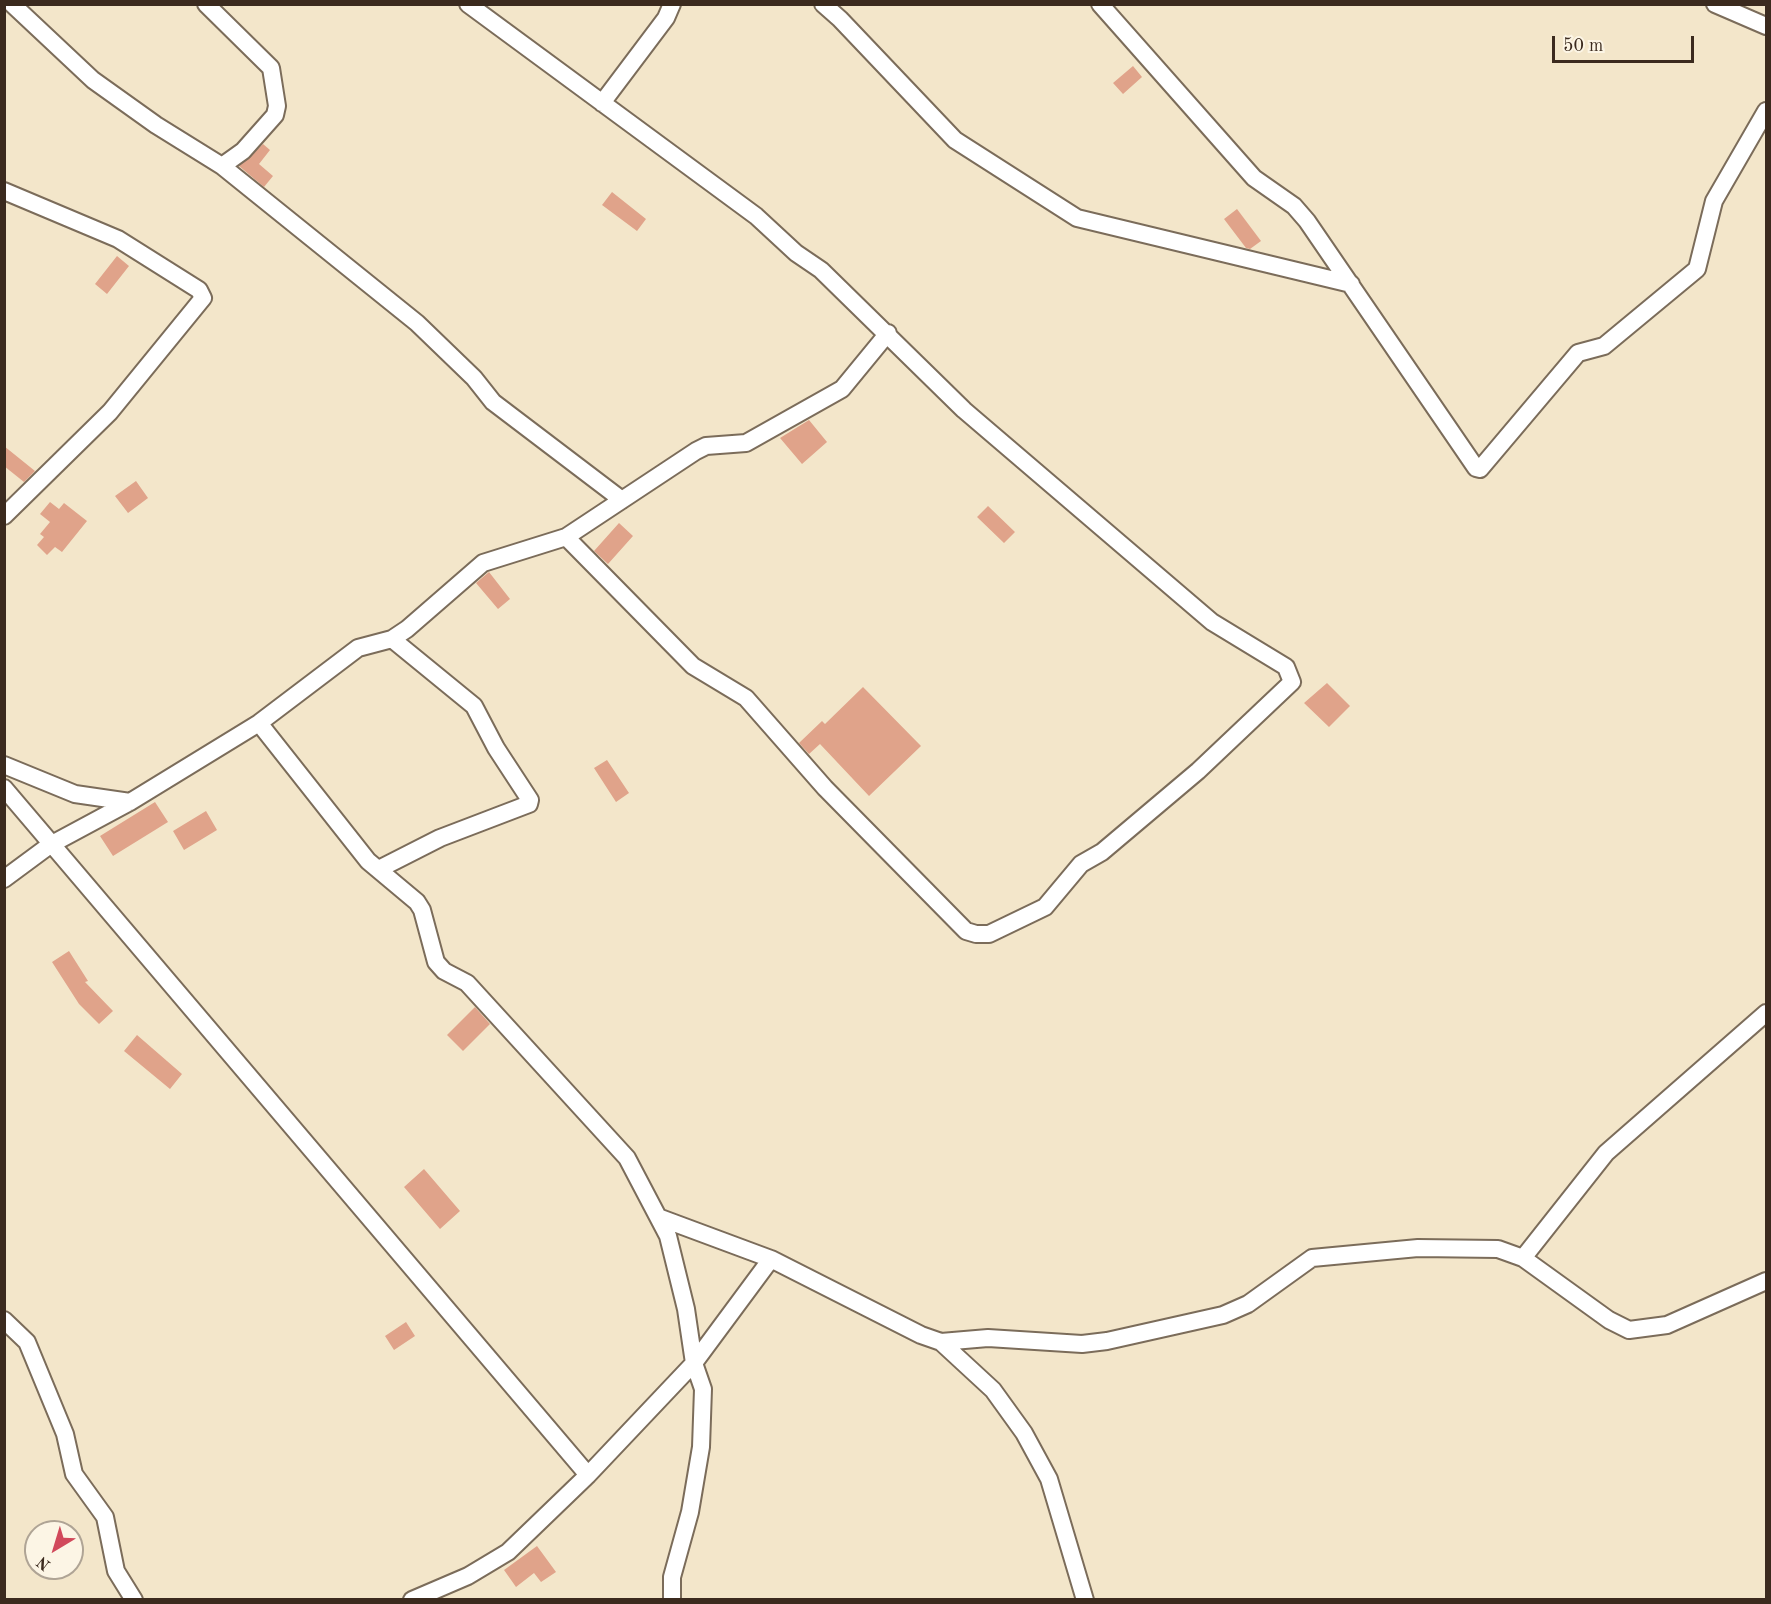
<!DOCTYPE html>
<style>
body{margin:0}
#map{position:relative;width:1771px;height:1604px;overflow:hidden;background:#f3e6ca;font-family:"Old Standard TT",serif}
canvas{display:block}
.frame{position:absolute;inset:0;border:6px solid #3b2a1e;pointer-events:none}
.north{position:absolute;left:24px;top:1520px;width:60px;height:60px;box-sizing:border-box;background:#fcf5e5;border:2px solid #afa495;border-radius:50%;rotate:218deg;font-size:16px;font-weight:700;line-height:24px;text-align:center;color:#3b2a1e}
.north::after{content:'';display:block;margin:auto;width:21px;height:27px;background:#d1495b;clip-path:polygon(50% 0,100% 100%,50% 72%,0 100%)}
.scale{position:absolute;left:1552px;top:36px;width:142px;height:27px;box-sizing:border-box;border:3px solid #3b2a1e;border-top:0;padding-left:8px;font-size:18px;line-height:21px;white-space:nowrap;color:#3b2a1e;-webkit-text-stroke:4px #fcf5e5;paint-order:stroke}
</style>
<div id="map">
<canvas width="1771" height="1604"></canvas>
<div class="frame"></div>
<div class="north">N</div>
<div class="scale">50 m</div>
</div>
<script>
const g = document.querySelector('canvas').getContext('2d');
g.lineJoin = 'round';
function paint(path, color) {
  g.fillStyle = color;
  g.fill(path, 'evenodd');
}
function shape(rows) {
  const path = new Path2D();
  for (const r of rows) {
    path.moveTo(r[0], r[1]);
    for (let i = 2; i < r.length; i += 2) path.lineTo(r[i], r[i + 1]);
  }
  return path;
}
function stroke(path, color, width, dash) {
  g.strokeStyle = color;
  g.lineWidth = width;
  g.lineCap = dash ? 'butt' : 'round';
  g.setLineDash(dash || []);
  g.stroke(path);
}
paint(shape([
 [1133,66,1142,77,1123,94,1113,83],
 [263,144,270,150,259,164,273,176,264,187,239,166],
 [612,192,646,219,637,231,602,205],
 [1237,209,1261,241,1250,249,1246,248,1224,219],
 [117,256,129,266,107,294,95,284],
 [809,420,827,442,802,464,780,438],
 [4,446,35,471,24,482,4,466],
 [136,481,148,498,128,513,115,496],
 [50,502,59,509,64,503,87,521,62,552,55,547,47,555,37,545,44,537,40,534,50,522,40,514],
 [988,506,1015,532,1004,543,977,517],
 [619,523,633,536,608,564,594,551],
 [489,572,510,599,498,609,476,583],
 [1327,683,1350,706,1329,727,1304,703],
 [863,687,921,746,869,796,820,744,809,754,799,743,822,721,825,724],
 [607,760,629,793,616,802,594,768],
 [155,802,168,822,113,856,100,836],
 [206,811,217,830,184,850,173,831],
 [69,951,88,981,85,982,113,1011,99,1024,79,1004,52,962],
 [475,1007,490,1024,463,1051,447,1035],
 [137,1035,182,1074,170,1089,124,1051],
 [424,1169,460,1211,440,1229,404,1187],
 [406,1322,415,1336,394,1350,385,1336],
 [537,1546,556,1572,541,1582,534,1573,516,1587,504,1570]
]), '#e0a38a');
const street = shape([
 [12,4,93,80,156,125,222,166,417,323,474,378,493,402,622,500],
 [206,4,271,68,277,106,275,115,243,151,222,166],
 [468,4,756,216,796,253,821,270,964,410,1212,622,1286,667,1292,682,1198,771,1102,852,1081,864,1045,907,989,934,976,934,966,931,825,788,746,698,693,666,566,537],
 [823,4,840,19,955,140,1077,218,1351,284],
 [1100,4,1254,178,1294,206,1307,221,1476,468,1480,469,1578,353,1604,346,1697,269,1714,201,1766,111],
 [1715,4,1766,26],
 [602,103,666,18,672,4],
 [4,191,118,239,199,290,203,298,110,412,4,516],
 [259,723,368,861,417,902,422,910,436,962,444,971,467,983,627,1158,668,1236,686,1309,694,1363,703,1389,701,1447,690,1512,672,1577,672,1600],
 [4,765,75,794,130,802],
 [4,788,588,1475],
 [379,869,440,838,529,804,530,800,496,748,474,706,392,639],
 [4,879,50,845,130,802,259,723,358,648,392,639,407,629,483,563,566,537,696,451,706,446,746,443,842,389,888,333],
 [658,1217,771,1259,921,1335,941,1342,993,1390,1024,1433,1049,1479,1085,1600],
 [1523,1258,1606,1153,1766,1013],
 [4,1320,27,1342,65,1434,74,1474,105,1517,116,1571,134,1600],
 [941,1342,988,1338,1082,1344,1107,1341,1223,1315,1248,1304,1312,1258,1418,1248,1498,1249,1523,1258,1609,1320,1629,1330,1667,1325,1766,1281],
 [412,1600,468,1576,508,1552,588,1475,694,1363,771,1259]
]);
stroke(street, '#7b6c5a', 20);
stroke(street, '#fff', 16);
</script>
